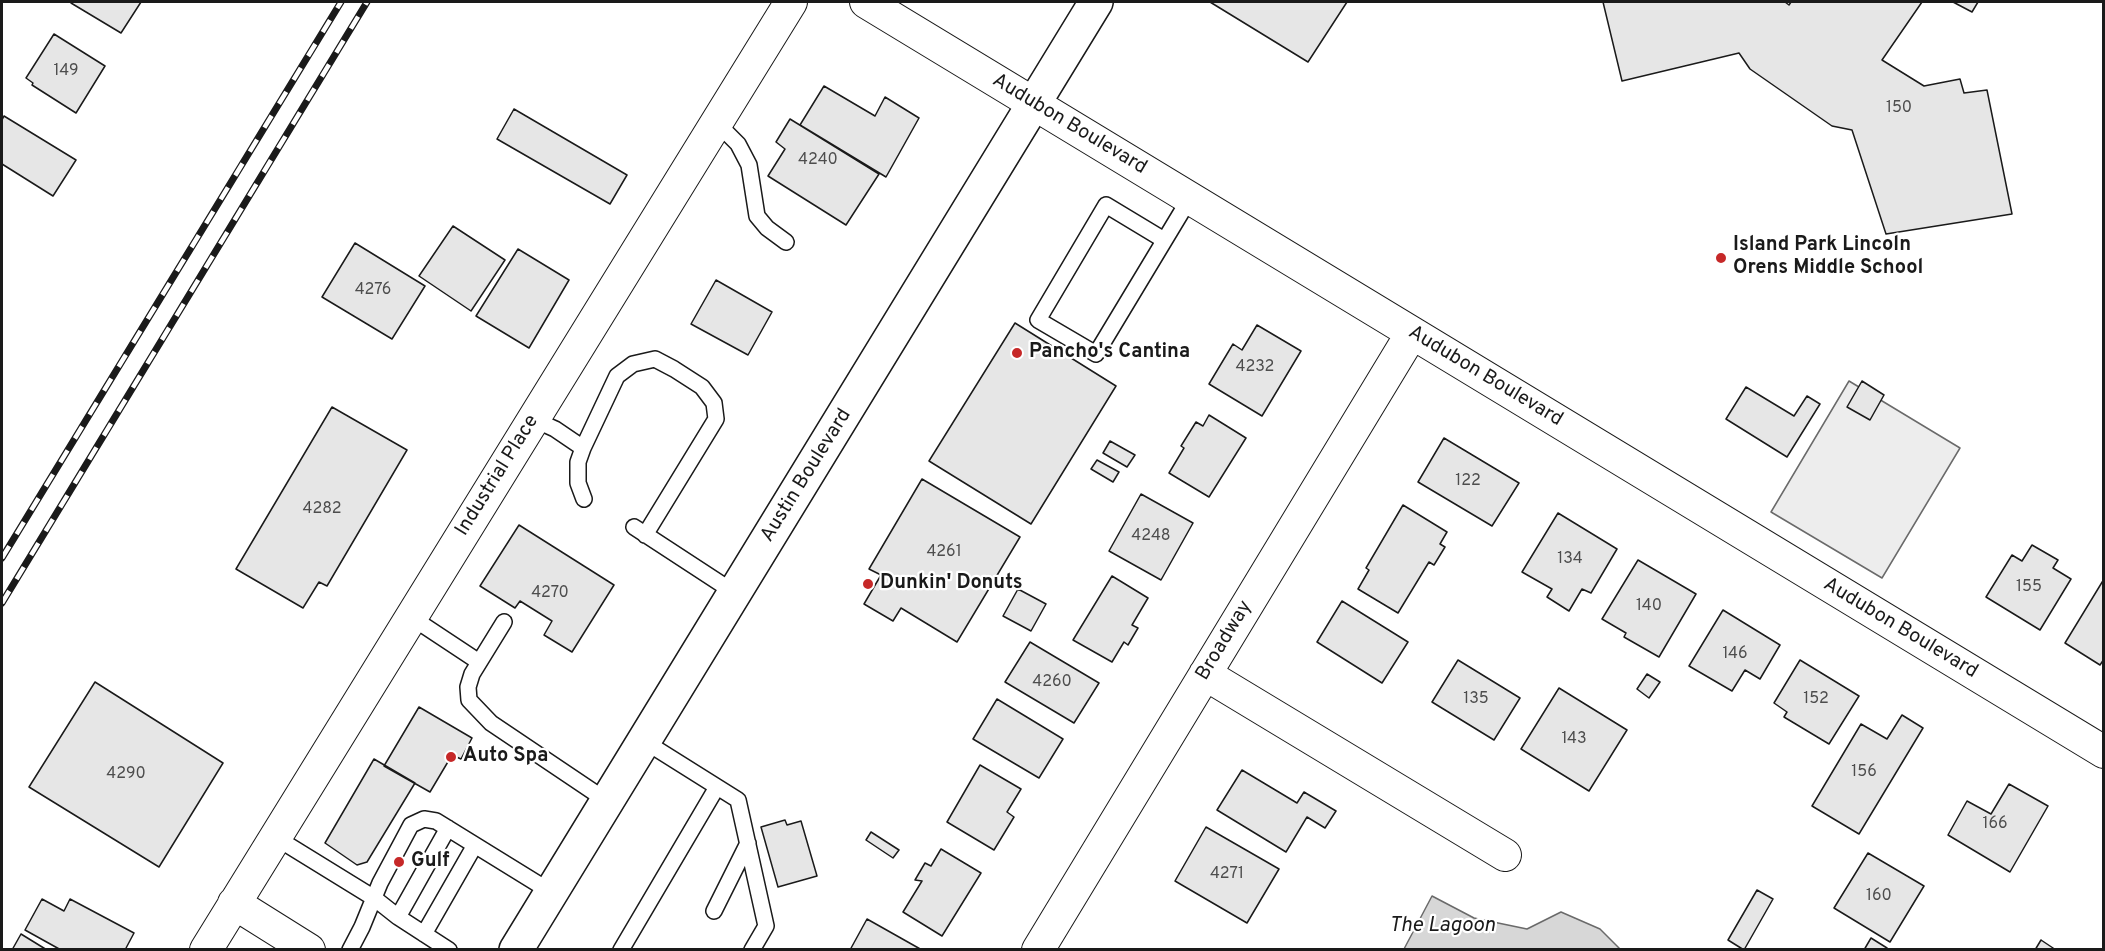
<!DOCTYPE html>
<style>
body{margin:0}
#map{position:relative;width:2105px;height:951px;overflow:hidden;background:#fff;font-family:Overpass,sans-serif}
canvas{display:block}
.frame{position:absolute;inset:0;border:3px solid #1a1a1a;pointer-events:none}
</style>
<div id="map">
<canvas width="2105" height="951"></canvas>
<div class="frame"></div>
</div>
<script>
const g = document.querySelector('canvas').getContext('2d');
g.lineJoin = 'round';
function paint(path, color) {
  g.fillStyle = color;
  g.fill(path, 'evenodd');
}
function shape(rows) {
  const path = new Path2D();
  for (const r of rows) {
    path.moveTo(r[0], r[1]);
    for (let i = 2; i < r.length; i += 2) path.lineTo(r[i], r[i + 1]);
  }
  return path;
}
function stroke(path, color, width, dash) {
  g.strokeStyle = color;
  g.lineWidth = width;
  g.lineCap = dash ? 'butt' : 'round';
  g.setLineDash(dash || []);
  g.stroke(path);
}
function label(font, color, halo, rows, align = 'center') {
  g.font = font + ' Overpass,sans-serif';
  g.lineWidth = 4.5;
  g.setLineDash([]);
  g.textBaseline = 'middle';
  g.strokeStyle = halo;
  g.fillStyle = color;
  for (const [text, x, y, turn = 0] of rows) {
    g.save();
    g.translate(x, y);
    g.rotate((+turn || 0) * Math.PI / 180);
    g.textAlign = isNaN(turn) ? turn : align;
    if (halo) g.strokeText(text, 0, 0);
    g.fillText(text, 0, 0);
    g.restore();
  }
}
const built = shape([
 [1849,381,1960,448,1882,578,1771,512,1849,381]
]);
paint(built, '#ededed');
stroke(built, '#6a6a6a', 1.5);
const water = shape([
 [1432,896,1474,918,1527,929,1561,912,1600,929,1620,949,1404,949,1432,896]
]);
paint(water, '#d7d7d7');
stroke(water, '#6a6a6a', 1.5);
const building = shape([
 [72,2,141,2,121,33,71,3,72,2],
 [1210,2,1347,2,1308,62,1210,2],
 [1603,2,1785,2,1789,5,1791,2,1922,2,1882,60,1924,86,1960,79,1964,93,1987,90,2012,214,1886,234,1852,130,1832,126,1750,69,1739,53,1622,81,1603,2],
 [1953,2,1978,2,1972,12,1953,2],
 [54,34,105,66,76,113,32,85,33,83,26,78,54,34],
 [824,86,875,116,885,97,919,118,886,177,800,125,824,86],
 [514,109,627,175,610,204,497,139,514,109],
 [4,116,76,160,53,196,2,164,2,120,4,116],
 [790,119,879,174,846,225,768,176,785,149,776,142,790,119],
 [453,226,505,260,471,311,419,276,453,226],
 [355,243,425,286,392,339,322,297,355,243],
 [518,249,569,280,529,348,476,316,518,249],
 [716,280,772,312,748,355,691,324,716,280],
 [1015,323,1116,386,1031,524,929,461,1015,323],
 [1257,325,1301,351,1262,416,1209,384,1233,344,1242,350,1257,325],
 [1862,381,1884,395,1870,420,1847,407,1862,381],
 [1746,387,1794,416,1807,396,1820,404,1787,457,1726,419,1746,387],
 [332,407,407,450,327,586,319,582,303,608,236,569,332,407],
 [1209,415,1246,438,1209,497,1169,473,1184,448,1181,446,1196,422,1203,426,1209,415],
 [1444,438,1519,483,1492,526,1418,482,1444,438],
 [1110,441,1135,455,1127,467,1103,453,1110,441],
 [1097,460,1119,472,1113,482,1091,469,1097,460],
 [922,479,1020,537,957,642,901,608,893,621,864,604,881,575,869,569,922,479],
 [1141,494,1193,523,1161,580,1109,551,1141,494],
 [1403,505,1447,532,1440,544,1445,547,1434,565,1429,562,1398,613,1358,589,1369,570,1366,568,1403,505],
 [1558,513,1617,549,1591,593,1582,589,1569,611,1547,597,1552,589,1522,572,1558,513],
 [519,525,614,585,572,652,544,635,552,621,520,601,515,608,480,586,519,525],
 [2032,545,2058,560,2053,568,2071,579,2040,630,1986,597,2012,555,2022,561,2032,545],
 [1638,560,1696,594,1659,657,1624,637,1626,633,1602,619,1638,560],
 [1112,576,1148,598,1132,625,1138,628,1128,645,1124,642,1112,662,1073,640,1112,576],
 [2104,579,2104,659,2100,665,2065,643,2104,579],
 [1018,589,1046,604,1031,631,1003,616,1018,589],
 [1342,601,1408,642,1382,683,1317,642,1342,601],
 [1723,610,1780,645,1760,679,1745,670,1732,691,1689,666,1723,610],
 [1030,642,1099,683,1074,723,1005,682,1030,642],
 [1458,660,1520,698,1494,740,1432,702,1458,660],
 [1800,660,1859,696,1829,744,1784,717,1787,712,1774,703,1800,660],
 [1647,674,1660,682,1649,698,1637,689,1647,674],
 [95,682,223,763,159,867,29,787,95,682],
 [1559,688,1627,730,1589,791,1521,749,1559,688],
 [997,699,1063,739,1039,778,973,739,997,699],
 [419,707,472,738,461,759,452,755,430,792,384,766,419,707],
 [1902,715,1923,728,1859,834,1812,806,1861,724,1887,739,1902,715],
 [374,759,415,783,367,862,357,865,325,843,374,759],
 [980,765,1021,789,1007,812,1014,817,994,850,947,822,980,765],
 [1242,770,1297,803,1304,792,1336,811,1325,828,1307,817,1286,852,1217,810,1242,770],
 [2009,784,2048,806,2010,872,1948,835,1967,801,1991,814,2009,784],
 [785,820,787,825,801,821,817,876,778,887,761,827,785,820],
 [1206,827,1279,869,1247,923,1175,881,1206,827],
 [871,832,899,850,893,858,866,840,871,832],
 [941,849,981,873,942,936,903,912,922,881,915,880,925,863,931,866,941,849],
 [1868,853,1924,886,1890,942,1834,908,1868,853],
 [1757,890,1773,899,1744,950,1728,940,1757,890],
 [42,899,64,911,70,899,134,933,125,950,61,950,25,930,42,899],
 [867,919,922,950,850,950,867,919],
 [21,934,47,950,12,950,21,934],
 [1871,938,1887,948,1886,950,1864,950,1871,938],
 [2041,940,2056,950,2035,950,2041,940]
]);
paint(building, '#e6e6e6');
stroke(building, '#1a1a1a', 1.5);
const lane = shape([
 [716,122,738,144,749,165,757,216,767,228,786,242],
 [1164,240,1106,205,1038,320,1096,354,1190,198],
 [533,419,555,429,583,448,578,462,578,483,584,499],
 [583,448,617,376,633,364,655,359,674,369,702,387,714,403,716,419,645,535],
 [634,527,735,593],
 [411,617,479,662],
 [504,622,472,674,468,687,469,700,491,723,607,801],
 [644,741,738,800,766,926,752,950],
 [275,837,374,898,398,917,448,828],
 [714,911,748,843],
 [398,917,449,950],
 [424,934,475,845],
 [350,950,362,927,380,883,403,840,411,825,424,819,436,821,551,892],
 [621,950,717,787]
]);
const street = shape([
 [866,2,2104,752],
 [1205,674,1505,855],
 [234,903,309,950],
 [206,950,791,2],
 [1038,950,1412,333]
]);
const primary = shape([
 [516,950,1096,2]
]);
stroke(lane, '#1a1a1a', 18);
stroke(street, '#1a1a1a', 34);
stroke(primary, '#1a1a1a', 36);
stroke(lane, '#fff', 15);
stroke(street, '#fff', 32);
stroke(primary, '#fff', 33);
const rail = shape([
 [2,558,341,2],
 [2,603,367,2]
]);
stroke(rail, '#1a1a1a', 7);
stroke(rail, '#fff', 4.5, [14]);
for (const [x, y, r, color] of [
 [1721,258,6,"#c62828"],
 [1017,353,6,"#c62828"],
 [868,584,6,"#c62828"],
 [451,757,6,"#c62828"],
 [399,862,6,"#c62828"]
]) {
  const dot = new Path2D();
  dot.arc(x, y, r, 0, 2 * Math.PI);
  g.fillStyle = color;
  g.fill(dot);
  stroke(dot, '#fff', 2);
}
label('16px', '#4d4d4d', null, [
 ["149",66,72],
 ["150",1899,109],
 ["4240",818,161],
 ["4276",373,291],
 ["4232",1255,368],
 ["122",1468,482],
 ["4282",322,510],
 ["4248",1151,537],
 ["4261",944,553],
 ["134",1570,560],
 ["155",2029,588],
 ["4270",550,594],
 ["140",1649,607],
 ["146",1735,655],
 ["4260",1052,683],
 ["135",1476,700],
 ["152",1816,700],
 ["143",1574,740],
 ["156",1864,773],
 ["4290",126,775],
 ["166",1995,825],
 ["4271",1227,875],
 ["160",1879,897]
]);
label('20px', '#1a1a1a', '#fff', [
 ["Audubon Boulevard",1069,125,31],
 ["Audubon Boulevard",1485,377,31],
 ["Industrial Place",498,476,-58],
 ["Austin Boulevard",807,476,-58],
 ["Audubon Boulevard",1900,629,31],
 ["Broadway",1225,641,-59]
]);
label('bold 20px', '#1a1a1a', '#fff', [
 ["Island Park Lincoln",1733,246],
 ["Orens Middle School",1733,269],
 ["Pancho's Cantina",1029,353],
 ["Dunkin' Donuts",880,584],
 ["Auto Spa",463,757],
 ["Gulf",411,862]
], 'left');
label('italic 21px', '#1a1a1a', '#fff', [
 ["The Lagoon",1442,927]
]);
</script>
